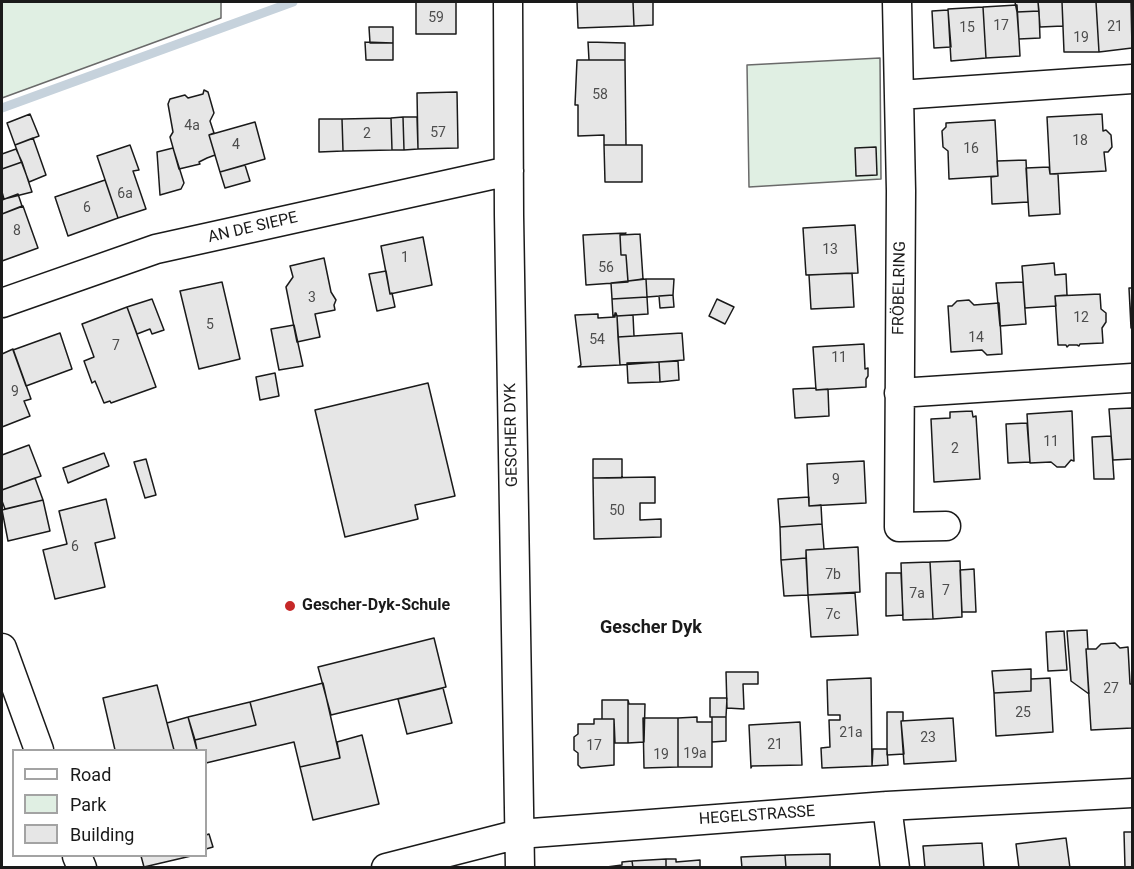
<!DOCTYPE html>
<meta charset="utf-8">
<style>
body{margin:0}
#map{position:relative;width:1134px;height:869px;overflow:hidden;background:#fff;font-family:Roboto,sans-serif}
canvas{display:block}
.frame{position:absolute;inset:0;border:3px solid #1a1a1a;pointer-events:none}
.legend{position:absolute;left:12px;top:749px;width:195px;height:108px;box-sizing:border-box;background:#fff;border:2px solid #a3a3a3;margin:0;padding:8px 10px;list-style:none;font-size:18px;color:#1a1a1a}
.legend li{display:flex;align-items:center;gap:12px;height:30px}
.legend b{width:30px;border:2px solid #a3a3a3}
</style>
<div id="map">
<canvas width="1134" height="869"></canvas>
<div class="frame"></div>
<ul class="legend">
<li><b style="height:8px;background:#fff"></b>Road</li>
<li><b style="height:16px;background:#e0efe3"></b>Park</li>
<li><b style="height:16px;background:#e6e6e6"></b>Building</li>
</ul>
</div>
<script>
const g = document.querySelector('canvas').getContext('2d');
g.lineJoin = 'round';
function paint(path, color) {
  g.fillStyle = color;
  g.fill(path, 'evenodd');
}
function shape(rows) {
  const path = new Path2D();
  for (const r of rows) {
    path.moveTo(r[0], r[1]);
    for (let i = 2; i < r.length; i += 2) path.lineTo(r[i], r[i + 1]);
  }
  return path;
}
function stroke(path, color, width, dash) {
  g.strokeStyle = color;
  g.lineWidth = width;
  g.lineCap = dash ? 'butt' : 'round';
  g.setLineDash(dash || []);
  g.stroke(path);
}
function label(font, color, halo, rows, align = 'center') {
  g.font = font + ' Roboto,sans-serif';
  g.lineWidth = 4.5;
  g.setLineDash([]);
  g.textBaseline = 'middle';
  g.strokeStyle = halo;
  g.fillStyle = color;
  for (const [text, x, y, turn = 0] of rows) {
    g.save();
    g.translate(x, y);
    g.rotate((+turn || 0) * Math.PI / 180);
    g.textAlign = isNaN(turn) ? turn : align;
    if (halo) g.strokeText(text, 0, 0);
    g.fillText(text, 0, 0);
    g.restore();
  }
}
const green = shape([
 [2,2,221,2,221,18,2,98,2,2],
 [880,58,881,179,749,187,747,65,880,58]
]);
paint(green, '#e0efe3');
stroke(green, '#6a6a6a', 1.5);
stroke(shape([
 [2,108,293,2]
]), '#c6d2dc', 9);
const building = shape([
 [416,2,456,2,456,34,416,34,416,2],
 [577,2,633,2,634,26,578,28,577,2],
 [633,2,653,2,653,25,634,26,633,2],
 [1015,2,1038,2,1039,11,1017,12,1015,2],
 [1038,2,1062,2,1063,26,1040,27,1038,2],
 [1062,2,1096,2,1099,52,1064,52,1062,2],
 [1096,2,1131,2,1132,48,1099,52,1096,2],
 [1017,5,1020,56,986,58,983,7,1017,5],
 [983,7,986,58,951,61,948,9,983,7],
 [948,10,951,47,934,48,932,11,948,10],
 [1039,11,1040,38,1019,39,1017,12,1039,11],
 [369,27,393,27,393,43,370,43,369,27],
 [365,42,393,43,393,60,366,60,365,42],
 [588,42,625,43,625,60,589,60,588,42],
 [577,60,625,60,626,145,604,145,604,135,578,136,578,105,575,105,577,60],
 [204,90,208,92,214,113,210,121,214,133,209,135,215,155,207,158,199,162,200,164,179,169,170,137,173,132,168,104,170,99,185,95,188,98,203,94,204,90],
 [457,92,458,148,418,149,417,93,457,92],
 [30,114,39,136,15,145,7,123,30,114],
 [1102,114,1103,131,1106,130,1111,135,1112,147,1108,152,1104,152,1106,171,1050,174,1047,117,1102,114],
 [403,117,404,150,392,150,391,118,403,117],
 [403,117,417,117,418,149,404,150,403,117],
 [391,118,392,150,343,151,342,119,391,118],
 [319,119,342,119,343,151,319,152,319,119],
 [995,120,998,176,949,179,948,151,943,147,942,131,946,127,946,123,995,120],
 [255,122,265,159,220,172,209,135,255,122],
 [33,138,46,175,29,182,15,145,33,138],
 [130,145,139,170,133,171,146,209,118,218,97,156,130,145],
 [604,145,642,145,642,182,605,182,604,145],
 [876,147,877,175,856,176,855,148,876,147],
 [173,148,184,183,181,189,160,195,157,152,173,148],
 [16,149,22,162,2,169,2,154,16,149],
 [1026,160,1028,202,992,204,991,177,998,176,997,161,1026,160],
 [22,162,32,192,4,199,2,192,2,169,22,162],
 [245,165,250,181,225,188,220,172,245,165],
 [1049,167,1050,174,1058,174,1060,214,1029,216,1026,168,1049,167],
 [105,180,118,218,68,236,55,197,105,180],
 [18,194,22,206,2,214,2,200,18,194],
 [23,206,38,248,2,261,2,214,23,206],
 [855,225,858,273,806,275,803,228,855,225],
 [626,233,620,235,621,255,626,255,628,282,586,285,583,235,626,233],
 [640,234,643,279,628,281,626,255,621,255,620,235,640,234],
 [423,237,432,285,390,294,381,246,423,237],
 [324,258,331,292,336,300,334,305,335,310,315,314,320,337,297,342,286,287,293,277,290,266,324,258],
 [1054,263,1055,275,1066,274,1067,295,1055,296,1056,306,1025,308,1022,266,1054,263],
 [386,271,390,294,392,293,395,307,377,311,369,274,386,271],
 [852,273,854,307,811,309,809,275,852,273],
 [646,279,647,297,612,299,611,283,646,279],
 [646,279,674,279,673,295,647,297,646,279],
 [222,282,240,359,199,369,180,291,222,282],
 [1023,282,1026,324,1000,326,996,283,1023,282],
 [1129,288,1132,288,1131,328,1129,288],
 [1100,294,1101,309,1106,313,1106,322,1102,328,1103,343,1080,344,1079,346,1077,345,1069,345,1067,347,1066,345,1058,345,1055,296,1100,294],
 [673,295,674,307,660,308,659,296,673,295],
 [647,297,648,314,617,316,616,313,613,317,612,299,647,297],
 [152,299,164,330,152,334,150,329,137,334,127,307,152,299],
 [717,299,734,307,725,324,709,316,717,299],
 [969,300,974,305,999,303,1002,354,987,355,982,350,951,352,948,306,952,306,957,301,969,300],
 [127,307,156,387,111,403,110,401,104,403,95,381,92,383,84,361,94,357,82,324,127,307],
 [615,313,617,316,620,365,578,367,581,365,575,315,598,314,598,318,615,317,615,313],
 [633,315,634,336,618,337,617,316,633,315],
 [294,325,303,366,279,370,271,329,294,325],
 [60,333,72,369,26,386,13,350,60,333],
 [682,333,684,360,620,365,618,337,682,333],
 [864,344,865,369,868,368,868,376,866,379,866,387,816,390,813,347,864,344],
 [13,349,31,399,24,401,30,416,2,427,2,354,13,349],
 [678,361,679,380,660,382,659,362,678,361],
 [659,362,660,382,628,383,627,363,659,362],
 [275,373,279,396,260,400,256,377,275,373],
 [428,383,455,496,415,505,418,519,345,537,315,410,428,383],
 [816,388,816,390,828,389,829,416,795,418,793,389,816,388],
 [1132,408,1132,459,1113,460,1109,409,1132,408],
 [972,411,973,417,976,416,980,479,934,482,931,419,950,418,950,412,972,411],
 [1072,411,1074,461,1071,460,1065,467,1057,467,1051,462,1030,463,1027,414,1072,411],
 [1027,423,1030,462,1008,463,1006,424,1027,423],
 [1111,436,1114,479,1094,479,1092,437,1111,436],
 [29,445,41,476,2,490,2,455,29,445],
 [104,453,109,466,68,483,63,468,104,453],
 [146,459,156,495,145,498,134,462,146,459],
 [593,459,622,459,622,478,593,478,593,459],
 [864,461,866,503,809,506,807,464,864,461],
 [655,477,655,503,640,503,640,520,661,519,661,537,594,539,593,478,655,477],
 [35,478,43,500,5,509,2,501,2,490,35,478],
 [809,497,809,506,821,505,822,524,780,527,778,499,809,497],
 [106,499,115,538,95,543,105,587,55,599,43,550,67,544,59,511,106,499],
 [43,500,50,531,8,541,2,510,43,500],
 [822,524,824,549,806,550,806,558,781,560,780,527,822,524],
 [858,547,860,592,808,595,806,550,858,547],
 [806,558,808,595,784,596,781,560,806,558],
 [960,561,962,617,933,619,930,562,960,561],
 [930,562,933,619,903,620,901,563,930,562],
 [974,569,976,612,962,612,960,570,974,569],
 [886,573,901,573,903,615,886,616,886,573],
 [855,593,858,635,811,637,808,595,855,593],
 [1087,630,1088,649,1086,649,1089,694,1071,681,1067,631,1087,630],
 [1064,631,1067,670,1048,671,1046,632,1064,631],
 [434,638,446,687,331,715,318,667,434,638],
 [1115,643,1120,648,1128,647,1130,684,1132,684,1132,728,1091,730,1086,649,1096,649,1101,644,1115,643],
 [1031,669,1031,691,994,693,992,671,1031,669],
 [726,672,758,672,758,684,743,684,744,709,727,708,726,672],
 [871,678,872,766,822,768,821,748,830,747,829,720,840,720,840,715,828,715,827,680,871,678],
 [1050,678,1053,732,996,736,994,693,1031,691,1031,679,1050,678],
 [323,683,340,758,300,767,294,742,206,763,206,750,197,750,195,740,256,725,250,702,323,683],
 [157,685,174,750,115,750,103,698,157,685],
 [443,688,452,723,407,734,398,699,443,688],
 [710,698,727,698,726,717,710,717,710,698],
 [602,700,628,700,628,743,615,743,614,719,602,719,602,700],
 [628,700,629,704,645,704,644,742,628,743,628,700],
 [250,702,256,725,195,740,188,717,250,702],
 [887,712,903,712,903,721,901,721,904,754,887,755,887,712],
 [188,717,197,750,174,750,167,723,188,717],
 [697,717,697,722,712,722,712,767,678,767,678,718,697,717],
 [710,717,726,717,726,741,712,742,712,717,710,717],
 [643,718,678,718,678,767,644,768,643,718],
 [953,718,956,761,904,764,901,721,953,718],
 [594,719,614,719,614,765,581,768,578,765,578,753,574,750,574,737,578,734,578,724,594,724,594,719],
 [800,722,802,765,752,766,751,768,749,725,800,722],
 [362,735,379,804,313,820,300,767,340,758,337,742,362,735],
 [873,749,887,749,888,765,872,766,873,749],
 [1124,832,1132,832,1132,868,1125,868,1124,832],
 [209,834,213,847,206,849,206,835,209,834],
 [1066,838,1070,868,1019,868,1016,844,1066,838],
 [982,843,984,868,925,868,923,846,982,843],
 [830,854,830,868,786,868,785,855,830,854],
 [785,855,786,868,742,868,741,857,785,855],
 [141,856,191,856,144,867,141,856],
 [666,859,666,868,633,868,632,861,666,859],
 [666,859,676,859,676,862,700,860,700,868,666,868,666,859],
 [632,861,633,868,599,868,622,865,622,862,632,861]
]);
paint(building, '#e6e6e6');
stroke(building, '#1a1a1a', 1.5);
const minor = shape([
 [508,2,509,215,520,868],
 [897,2,901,191,899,527,946,526],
 [899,95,1132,79],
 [2,303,156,249,509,171],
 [899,393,1132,378],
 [2,648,39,750],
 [887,806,895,868],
 [77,856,82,868],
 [386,868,519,834,887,806,1132,793]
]);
stroke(minor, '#1a1a1a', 31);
stroke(minor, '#fff', 28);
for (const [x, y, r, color] of [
 [290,606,6,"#c62828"]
]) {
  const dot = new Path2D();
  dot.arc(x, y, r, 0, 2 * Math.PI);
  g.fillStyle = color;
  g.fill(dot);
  stroke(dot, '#fff', 2);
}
label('14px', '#4d4d4d', null, [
 ["59",436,18],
 ["17",1001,26],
 ["21",1115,27],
 ["15",967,28],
 ["19",1081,38],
 ["58",600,95],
 ["4a",192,126],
 ["57",438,133],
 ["2",367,134],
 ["18",1080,141],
 ["4",236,145],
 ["16",971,149],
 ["6a",125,194],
 ["6",87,208],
 ["8",17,231],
 ["13",830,250],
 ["1",405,258],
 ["56",606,268],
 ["3",312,298],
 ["12",1081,318],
 ["5",210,325],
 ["14",976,338],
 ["54",597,340],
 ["7",116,346],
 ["11",839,358],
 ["9",15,392],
 ["11",1051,442],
 ["2",955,449],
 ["9",836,480],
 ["50",617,511],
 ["6",75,547],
 ["7b",833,575],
 ["7",946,591],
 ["7a",917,594],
 ["7c",833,615],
 ["27",1111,689],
 ["25",1023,713],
 ["21a",851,733],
 ["23",928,738],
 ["21",775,745],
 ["17",594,746],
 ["19a",695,754],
 ["19",661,755]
]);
label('16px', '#1a1a1a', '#fff', [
 ["AN DE SIEPE",253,228,-13],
 ["FRÖBELRING",900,288,-89],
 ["GESCHER DYK",512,435,-91],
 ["HEGELSTRASSE",757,816,-4]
]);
label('bold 16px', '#1a1a1a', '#fff', [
 ["Gescher-Dyk-Schule",302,606]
], 'left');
label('bold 18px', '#1a1a1a', '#fff', [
 ["Gescher Dyk",651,628]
]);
</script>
